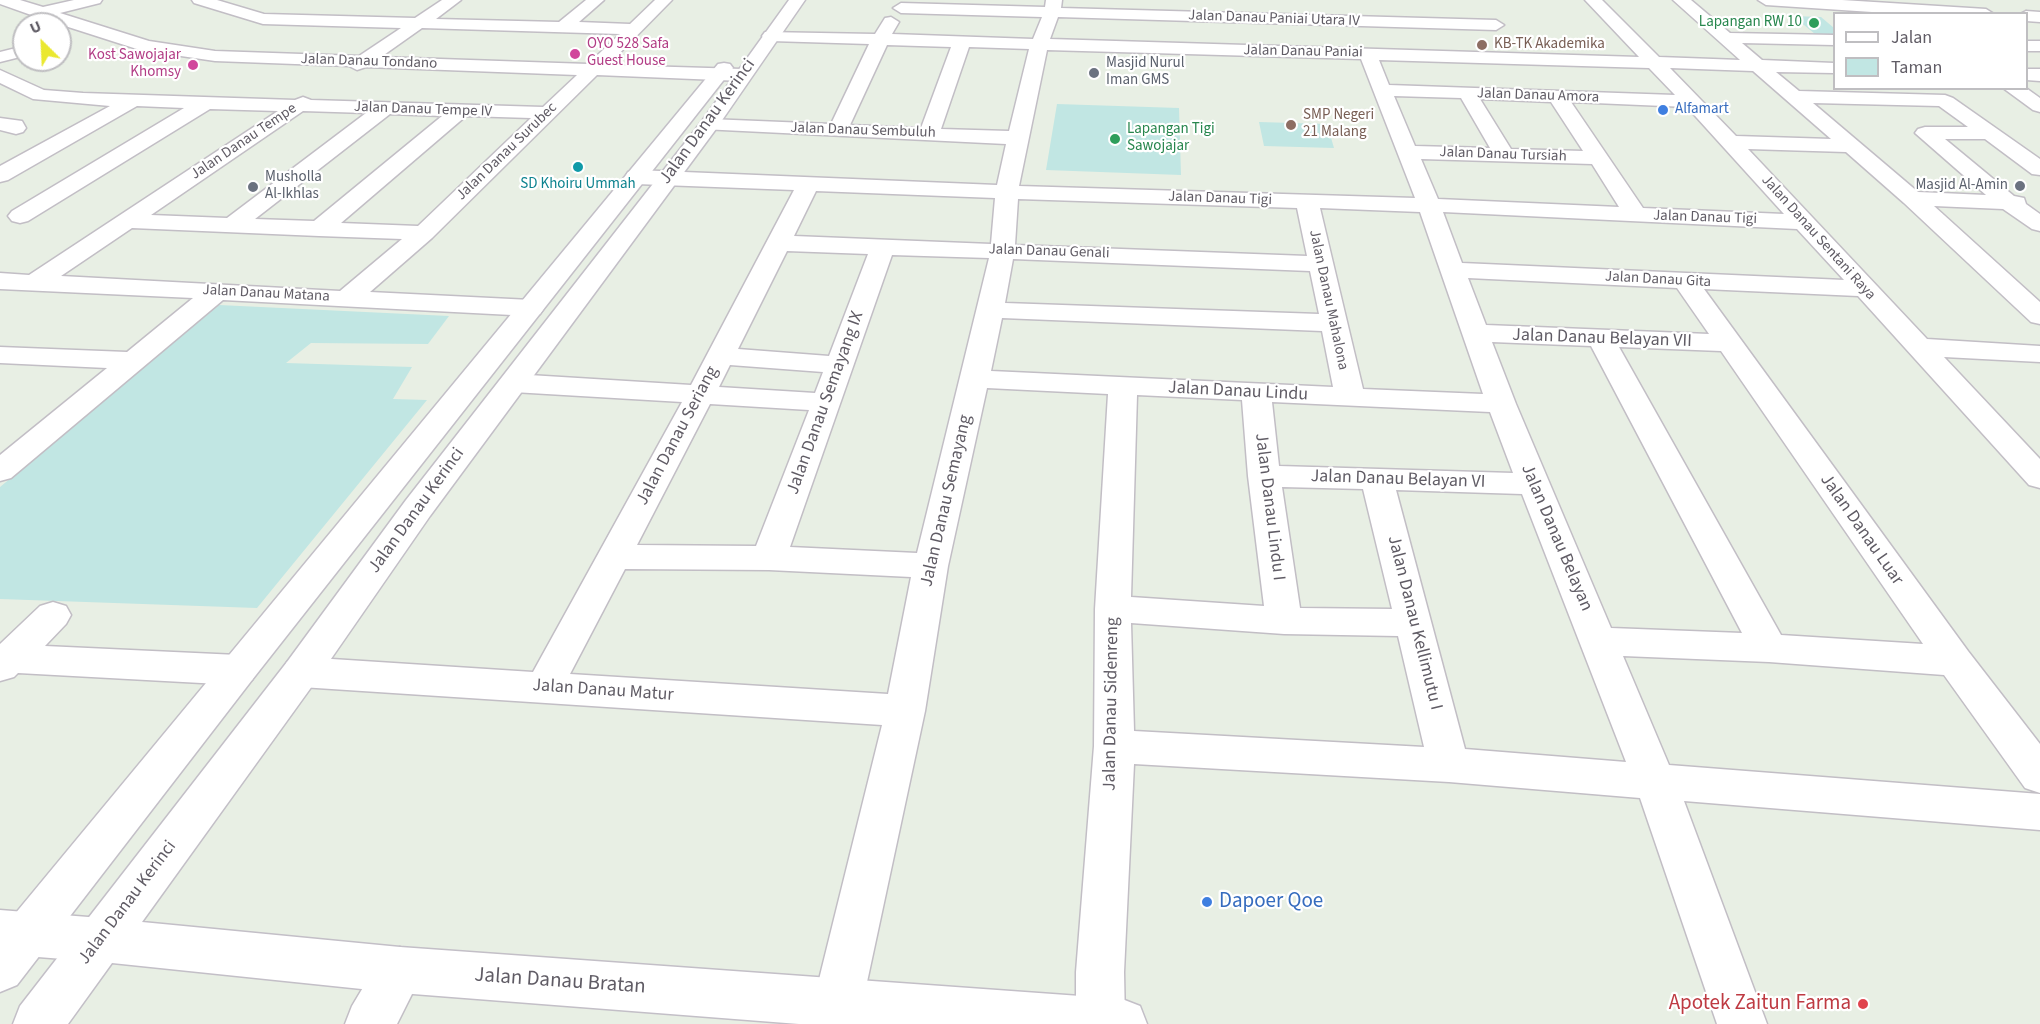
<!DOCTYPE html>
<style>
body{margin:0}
#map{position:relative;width:2040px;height:1024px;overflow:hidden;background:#e8efe4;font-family:"Source Sans 3",sans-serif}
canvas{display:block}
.legend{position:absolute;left:1833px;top:12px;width:195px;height:78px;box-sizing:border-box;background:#fff;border:2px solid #bfbec1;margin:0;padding:8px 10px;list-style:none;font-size:18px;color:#605c65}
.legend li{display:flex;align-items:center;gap:12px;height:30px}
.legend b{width:30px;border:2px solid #bfbec1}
.north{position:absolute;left:12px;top:12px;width:60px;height:60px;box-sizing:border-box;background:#fff;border:2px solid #bfbec1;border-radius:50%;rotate:336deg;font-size:16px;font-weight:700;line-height:24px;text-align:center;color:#605c65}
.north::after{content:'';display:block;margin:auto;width:21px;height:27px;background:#eae82f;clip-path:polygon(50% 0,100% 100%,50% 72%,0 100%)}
</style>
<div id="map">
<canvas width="2040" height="1024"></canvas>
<ul class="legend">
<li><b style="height:8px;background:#fff"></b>Jalan</li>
<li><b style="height:16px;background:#c1e6e3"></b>Taman</li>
</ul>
<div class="north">U</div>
</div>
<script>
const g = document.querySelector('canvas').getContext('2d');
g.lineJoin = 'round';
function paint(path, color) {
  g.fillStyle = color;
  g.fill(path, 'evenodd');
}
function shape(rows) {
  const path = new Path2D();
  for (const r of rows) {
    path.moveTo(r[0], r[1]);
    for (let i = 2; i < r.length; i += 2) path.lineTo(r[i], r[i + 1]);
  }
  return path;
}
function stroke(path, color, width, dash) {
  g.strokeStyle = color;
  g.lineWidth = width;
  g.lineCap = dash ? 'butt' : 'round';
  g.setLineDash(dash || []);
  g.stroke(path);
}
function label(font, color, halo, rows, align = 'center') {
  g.font = font + ' "Source Sans 3",sans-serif';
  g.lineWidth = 4.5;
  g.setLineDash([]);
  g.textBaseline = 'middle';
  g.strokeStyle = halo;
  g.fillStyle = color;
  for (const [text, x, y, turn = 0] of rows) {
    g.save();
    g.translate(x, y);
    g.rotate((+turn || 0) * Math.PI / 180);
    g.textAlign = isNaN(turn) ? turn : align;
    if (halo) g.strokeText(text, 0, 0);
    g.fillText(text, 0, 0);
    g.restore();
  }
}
paint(shape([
 [1793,16,1821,17,1834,28,1834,35,1815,34],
 [1057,104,1179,108,1181,175,1046,170],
 [1259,122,1327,124,1334,148,1264,146],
 [219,305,449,316,428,344,311,343,286,363,412,367,393,399,427,400,257,608,0,599,0,487]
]), '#c1e6e3');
const street = shape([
 [0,0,20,0,43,7,74,0,102,0,100,3,60,13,149,41,215,51,359,56,401,28,263,24,194,3,192,0,217,0,264,14,415,18,442,0,461,0,436,19,559,22,586,0,604,0,579,22,630,24,655,0,672,0,608,65,742,69,749,71,751,75,749,79,742,81,597,75,432,238,370,292,531,300,540,302,544,308,540,314,531,316,223,300,11,478,0,481,0,455,107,368,0,363,0,347,127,352,193,298,0,289,0,273,29,275,278,111,210,109,28,221,20,223,12,221,8,216,12,211,184,108,137,106,8,180,0,182,0,166,110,106,33,99,0,83,0,70,44,90,83,93,295,100,303,97,311,100,543,107,577,75,366,67,357,70,349,66,215,61,140,50,34,16,0,4,0,0],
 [422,28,620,34,588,64,381,57,422,28],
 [303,111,366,113,227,218,151,215,303,111],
 [390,114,442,116,314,221,255,219,390,114],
 [466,116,531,118,418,226,341,223,466,116],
 [132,228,319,236,402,239,340,291,61,276,132,228],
 [1046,0,1062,0,1061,8,1496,20,1504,25,1496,30,1058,17,1050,39,1639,57,1585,0,1602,0,1659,57,1740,60,1673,0,1691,0,1730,33,1834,35,1834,45,1742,43,1762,60,1834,63,1834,73,1776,72,1799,91,1945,95,1953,98,2040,159,2040,175,2032,174,1985,139,1945,139,2014,196,2024,198,2026,204,2040,214,2040,231,2032,229,2003,209,1934,206,2040,302,2040,324,2031,322,1904,203,1846,152,1748,149,1927,339,2040,346,2040,362,1944,357,2040,459,2040,488,2029,485,1858,296,1704,289,1968,651,2040,744,2040,793,2025,788,1944,675,1769,662,1623,656,1669,765,2040,794,2040,830,1684,801,1767,1024,1717,1024,1640,798,1449,782,1134,764,1124,972,1125,1022,1124,1024,1076,1024,1076,972,1094,746,1095,609,1108,394,987,388,948,566,925,711,858,1024,808,1024,882,725,301,687,287,682,282,672,287,662,301,657,533,672,682,402,513,392,503,389,499,383,503,377,513,374,691,385,794,190,636,184,628,182,625,177,628,172,636,170,997,185,1006,144,702,129,699,125,702,121,709,119,831,124,869,44,771,41,765,40,762,36,765,32,875,34,885,18,891,17,899,22,892,34,1033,39,1042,17,901,13,893,8,901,3,1045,7,1046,0],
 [887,45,951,47,921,128,850,125,887,45],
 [969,47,1029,49,1009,131,941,129,969,47],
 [1047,50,1361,59,1415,198,1019,186,1047,50],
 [1379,60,1649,68,1675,95,1389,85,1379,60],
 [1670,68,1753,71,1831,139,1736,136,1670,68],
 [1394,96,1461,98,1490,148,1415,146,1394,96],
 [1480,99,1551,102,1583,151,1511,149,1480,99],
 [1571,102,1687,107,1784,214,1643,208,1571,102],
 [1813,103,1939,106,1968,127,1925,127,1918,129,1915,133,1986,195,1918,192,1813,103],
 [1421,159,1592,164,1619,207,1438,199,1421,159],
 [816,191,995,198,991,244,794,236,816,191],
 [1018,199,1297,208,1307,256,1015,245,1018,199],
 [1320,208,1420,212,1483,394,1363,389,1320,208],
 [1443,212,1797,229,1844,280,1462,263,1443,212],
 [787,251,868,254,829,356,738,349,787,251],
 [892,255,989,258,917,553,790,547,892,255],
 [1013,259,1310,271,1319,314,1005,303,1013,259],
 [1468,278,1677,288,1709,334,1486,325,1468,278],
 [1002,318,1322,331,1333,387,991,371,1002,318],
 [1492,342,1591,346,1742,633,1611,628,1516,404,1492,342],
 [1619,347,1721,351,1923,644,1781,635,1619,347],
 [730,365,823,372,815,393,719,387,730,365],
 [1137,395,1242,400,1248,476,1264,606,1131,597,1137,395],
 [1272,402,1490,412,1513,473,1279,466,1272,402],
 [710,404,809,410,756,546,637,545,710,404],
 [1282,487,1363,489,1392,609,1300,608,1282,487],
 [1396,490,1522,494,1626,762,1465,749,1396,490],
 [625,569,769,570,911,577,888,694,570,674,625,569],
 [1131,623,1284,634,1398,636,1424,747,1134,731,1131,623],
 [1758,0,1842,0,1986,9,1994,14,1902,14,1766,5,1758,0],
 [2026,11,2040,12,2040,22,2026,21,2026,14,2020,14,2026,11],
 [2026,41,2040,41,2040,51,2026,51,2026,41],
 [24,46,24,56,0,62,0,52,24,46],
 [2026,69,2040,69,2040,81,2026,80,2026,69],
 [2003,88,2026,88,2040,98,2040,112,2033,110,2003,88],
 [0,118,22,121,26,128,23,132,16,134,0,130,0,118],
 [53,602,66,606,71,615,66,624,45,646,238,655,252,660,257,670,252,680,238,685,18,673,14,677,0,681,0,644,40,606,53,602],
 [0,910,101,918,118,924,125,940,118,956,101,962,0,954,0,910],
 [400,947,417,954,424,970,397,1024,345,1024,352,1006,383,954,400,947]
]);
const secondary = shape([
 [789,0,805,0,716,129,430,516,315,682,142,922,400,947,1122,999,1140,1006,1147,1024,799,1024,400,993,112,963,68,1024,13,1024,20,1006,287,662,406,500,702,121,789,0],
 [724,63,730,64,733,68,730,72,252,680,17,985,0,992,0,932,718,64,724,63]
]);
stroke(street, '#c2bec5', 3);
stroke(secondary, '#c3bfc7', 3);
paint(street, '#fff');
paint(secondary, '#fff');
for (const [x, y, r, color] of [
 [1814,23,6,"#2e9e5b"],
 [1482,45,6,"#8d6e63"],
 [575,54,6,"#d1479c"],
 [193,65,6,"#d1479c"],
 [1094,73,6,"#6b7280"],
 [1663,110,6,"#3f7fe0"],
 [1291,125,6,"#8d6e63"],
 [1115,139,6,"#2e9e5b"],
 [578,167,6,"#0f9aa8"],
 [2020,186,6,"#6b7280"],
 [253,187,6,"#6b7280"],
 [1207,902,6,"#3f7fe0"],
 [1863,1004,6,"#e0444e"]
]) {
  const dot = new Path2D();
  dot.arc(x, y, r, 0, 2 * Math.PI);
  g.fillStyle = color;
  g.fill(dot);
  stroke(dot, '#fff', 2);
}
label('15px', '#605c65', '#fff', [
 ["Jalan Danau Paniai Utara IV",1274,19,2],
 ["Jalan Danau Paniai",1303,52,1],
 ["Jalan Danau Tondano",369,62,2],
 ["Jalan Danau Amora",1538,96,2],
 ["Jalan Danau Tempe IV",423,110,2],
 ["Jalan Danau Sembuluh",863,131,2],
 ["Jalan Danau Tempe",244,142,-34],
 ["Jalan Danau Surubec",507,152,-44],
 ["Jalan Danau Tursiah",1503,155,2],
 ["Jalan Danau Tigi",1220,199,2],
 ["Jalan Danau Tigi",1705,218,2],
 ["Jalan Danau Sentani Raya",1818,238,48],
 ["Jalan Danau Genali",1049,252,2],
 ["Jalan Danau Gita",1658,280,3],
 ["Jalan Danau Matana",266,294,3],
 ["Jalan Danau Mahalona",1328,300,78]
]);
label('15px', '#27864d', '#fff', [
 ["Lapangan RW 10",1802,23],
 ["Lapangan Tigi",1127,130,"left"],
 ["Sawojajar",1127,147,"left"]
], 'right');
label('15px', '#b23c85', '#fff', [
 ["OYO 528 Safa",587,45],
 ["Guest House",587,62],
 ["Kost Sawojajar",181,56,"right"],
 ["Khomsy",181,73,"right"]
], 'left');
label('15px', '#785e54', '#fff', [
 ["KB-TK Akademika",1494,45],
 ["SMP Negeri",1303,116],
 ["21 Malang",1303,133]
], 'left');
label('15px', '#5b616d', '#fff', [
 ["Masjid Nurul",1106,64],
 ["Iman GMS",1106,81],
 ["Musholla",265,178],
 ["Al-Ikhlas",265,195],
 ["Masjid Al-Amin",2008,186,"right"]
], 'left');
label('15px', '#366cbe', '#fff', [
 ["Alfamart",1675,110]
], 'left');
label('15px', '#0d838f', '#fff', [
 ["SD Khoiru Ummah",578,185]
]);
label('18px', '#605c65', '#fff', [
 ["Jalan Danau Kerinci",708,122,-54],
 ["Jalan Danau Belayan VII",1602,339,2],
 ["Jalan Danau Lindu",1238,392,3],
 ["Jalan Danau Semayang IX",826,403,-70],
 ["Jalan Danau Seriang",678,436,-62],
 ["Jalan Danau Belayan VI",1398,480,2],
 ["Jalan Danau Semayang",947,501,-77],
 ["Jalan Danau Lindu I",1269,507,83],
 ["Jalan Danau Kerinci",417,511,-54],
 ["Jalan Danau Luar",1861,530,55],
 ["Jalan Danau Belayan",1556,538,67],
 ["Jalan Danau Kellimutu I",1414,623,76],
 ["Jalan Danau Matur",603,691,4],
 ["Jalan Danau Sidenreng",1112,704,-89],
 ["Jalan Danau Kerinci",128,903,-53]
]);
label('21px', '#366cbe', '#fff', [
 ["Dapoer Qoe",1219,902]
], 'left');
label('21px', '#605c65', '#fff', [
 ["Jalan Danau Bratan",560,982,4]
]);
label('21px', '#be3a42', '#fff', [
 ["Apotek Zaitun Farma",1851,1004]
], 'right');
</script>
